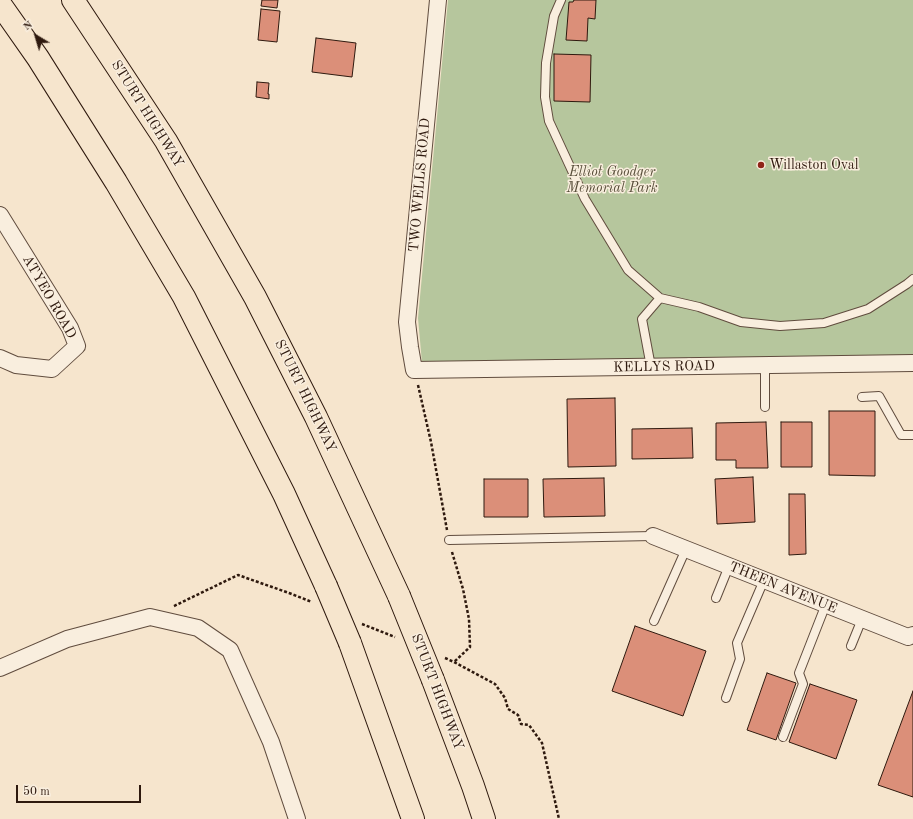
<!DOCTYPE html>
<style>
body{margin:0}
#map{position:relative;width:913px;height:819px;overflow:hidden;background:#f6e5cd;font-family:"Old Standard TT",serif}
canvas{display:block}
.north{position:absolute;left:16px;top:16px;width:40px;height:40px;-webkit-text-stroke:3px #f9eede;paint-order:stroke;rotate:322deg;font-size:11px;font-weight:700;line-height:16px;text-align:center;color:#2e190e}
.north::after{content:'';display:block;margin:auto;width:14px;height:18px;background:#2e190e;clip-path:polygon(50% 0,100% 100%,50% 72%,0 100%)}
.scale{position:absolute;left:16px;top:785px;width:125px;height:18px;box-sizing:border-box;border:2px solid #2e190e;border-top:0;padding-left:5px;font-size:12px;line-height:14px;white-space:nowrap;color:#2e190e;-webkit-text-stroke:3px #f9eede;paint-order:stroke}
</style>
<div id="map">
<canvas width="913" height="819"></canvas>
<div class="north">N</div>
<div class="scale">50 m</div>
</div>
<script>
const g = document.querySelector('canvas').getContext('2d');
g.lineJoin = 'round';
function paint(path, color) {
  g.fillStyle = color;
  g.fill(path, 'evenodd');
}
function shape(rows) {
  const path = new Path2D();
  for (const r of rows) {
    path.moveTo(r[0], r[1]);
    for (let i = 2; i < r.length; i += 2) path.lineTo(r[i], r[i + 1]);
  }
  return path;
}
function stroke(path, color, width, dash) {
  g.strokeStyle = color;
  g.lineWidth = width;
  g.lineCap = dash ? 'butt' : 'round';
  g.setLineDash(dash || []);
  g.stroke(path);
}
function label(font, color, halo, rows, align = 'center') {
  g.font = font + ' "Old Standard TT",serif';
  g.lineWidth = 3;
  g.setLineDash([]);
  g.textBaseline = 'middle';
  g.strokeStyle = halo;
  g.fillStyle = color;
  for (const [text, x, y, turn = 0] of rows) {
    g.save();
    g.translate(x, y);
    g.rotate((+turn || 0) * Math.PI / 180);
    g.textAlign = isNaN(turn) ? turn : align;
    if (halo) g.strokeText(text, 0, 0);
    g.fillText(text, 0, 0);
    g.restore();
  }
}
paint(shape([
 [448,0,913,0,913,355,422,363,418,318]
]), '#b6c69d');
const building = shape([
 [262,0,278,0,277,8,261,6,262,0],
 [574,0,596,0,595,19,588,18,587,41,566,40,569,2,573,2,574,0],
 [261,9,280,11,277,42,258,40,261,9],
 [316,38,356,43,352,77,312,72,316,38],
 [554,54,591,55,590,102,554,101,554,54],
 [257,82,269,83,268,94,269,94,269,99,256,97,257,82],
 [615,398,616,466,568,467,567,399,615,398],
 [829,411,875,411,875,476,829,475,829,411],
 [766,422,768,468,736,468,736,460,716,460,716,423,766,422],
 [781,422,812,422,812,467,781,467,781,422],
 [692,428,693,458,632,459,632,429,692,428],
 [753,477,755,522,717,524,715,479,753,477],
 [604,478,605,516,544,517,543,479,604,478],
 [484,479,528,479,528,517,484,517,484,479],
 [789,494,805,494,806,554,789,555,789,494],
 [635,626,706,651,683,716,612,691,635,626],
 [767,673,796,683,776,740,747,730,767,673],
 [810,684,857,700,836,759,789,742,810,684],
 [913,691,913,797,878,785,913,691]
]);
paint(building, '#db8f79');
stroke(building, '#2e190e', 1);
const lane = shape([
 [561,0,554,16,546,63,545,97,549,121,585,199,628,270,660,298,699,307,741,322,780,326,824,323,868,309,907,284,913,279],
 [765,365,765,407],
 [651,367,642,319,660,298],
 [862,397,879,396,901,435,913,435],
 [449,540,653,536],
 [716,598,729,566],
 [654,621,686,549],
 [851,646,862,619],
 [726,698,740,659,737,643,764,580],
 [783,737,803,684,799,673,826,604]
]);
const street = shape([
 [438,0,407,322,410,347,414,370,913,363],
 [0,215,70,328,77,346,52,369,16,365,0,358],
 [653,536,908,637,913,635],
 [0,668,67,639,150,617,198,628,230,650,271,742,297,819]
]);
const highway = shape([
 [73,0,166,141,255,297,316,417,399,596],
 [0,4,38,58,116,182,184,297,284,494,326,586],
 [350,643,413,819],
 [433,680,473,786,484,819]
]);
stroke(lane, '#604c3e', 10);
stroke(street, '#604c3e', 18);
stroke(highway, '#2e190e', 24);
stroke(shape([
 [418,385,431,442,447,530],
 [452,552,463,589,469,619,470,647,454,662],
 [174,606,238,575,289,593,312,602],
 [362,624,395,637],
 [445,658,454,662,495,684,505,698,508,709,518,715,521,724,529,725,542,743,559,819]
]), '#2e190e', 2.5, [3, 2]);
stroke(lane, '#f9eede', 8);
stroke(street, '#f9eede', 16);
stroke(highway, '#f6e5cd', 22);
const highwayBridge = shape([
 [326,586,350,643],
 [399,596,433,680]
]);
stroke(highwayBridge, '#2e190e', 24, []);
stroke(highwayBridge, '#f6e5cd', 22);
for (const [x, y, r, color] of [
 [761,165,4,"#8f2418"]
]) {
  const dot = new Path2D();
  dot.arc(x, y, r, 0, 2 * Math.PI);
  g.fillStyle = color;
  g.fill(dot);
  stroke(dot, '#f9eede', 1.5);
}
label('14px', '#2e190e', '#f9eede', [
 ["STURT HIGHWAY",147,114,58],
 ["TWO WELLS ROAD",420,185,-85],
 ["ATYEO ROAD",49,297,60],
 ["KELLYS ROAD",664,367,-1],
 ["STURT HIGHWAY",305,396,64],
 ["THEEN AVENUE",783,588,22],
 ["STURT HIGHWAY",437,692,69]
]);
label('14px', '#2e190e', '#f9eede', [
 ["Willaston Oval",769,165]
], 'left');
label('italic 14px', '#574d39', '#f9eede', [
 ["Elliot Goodger",612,172],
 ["Memorial Park",612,188]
]);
</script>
